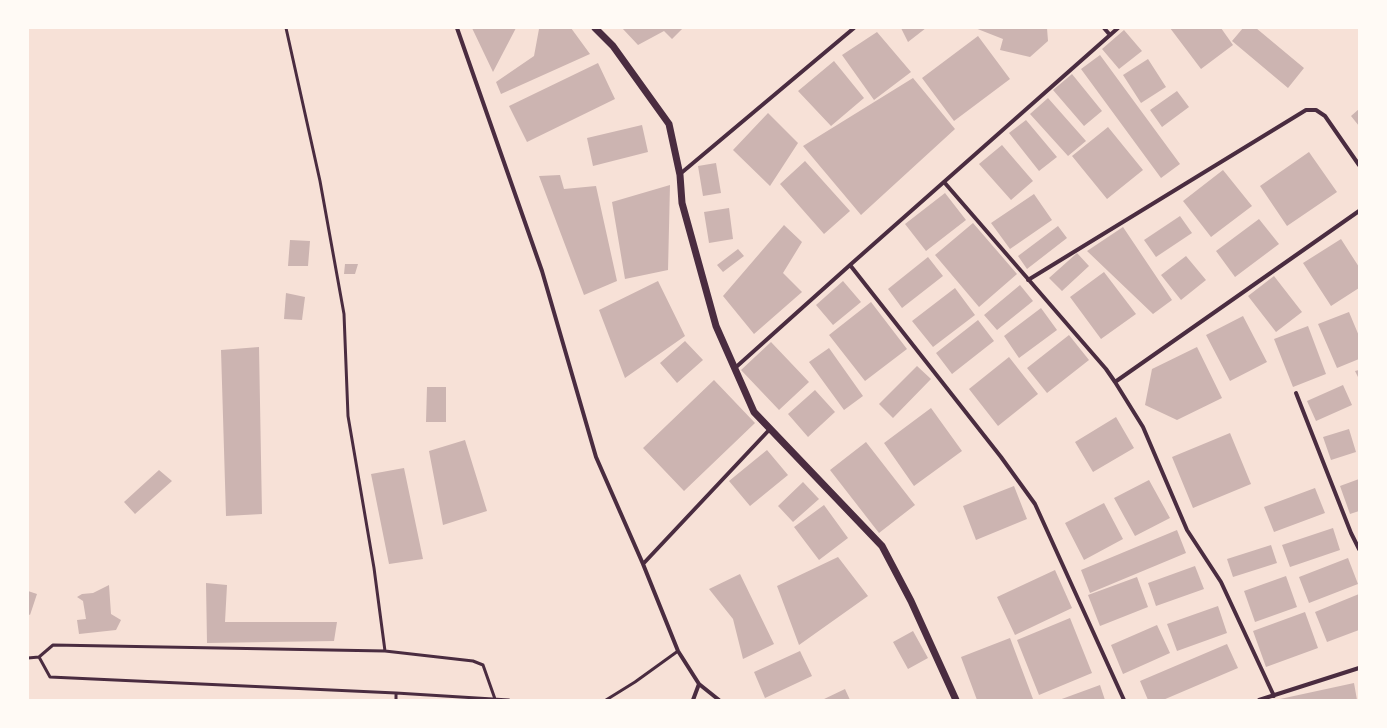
<!DOCTYPE html>
<style>
body{margin:0}
#map{position:relative;width:1387px;height:728px;overflow:hidden;background:#f7e1d7;font-family:Quicksand,sans-serif}
canvas{display:block}
.frame{position:absolute;inset:0;border:29px solid #fffaf5;pointer-events:none}
</style>
<div id="map">
<canvas width="1387" height="728"></canvas>
<div class="frame"></div>
</div>
<script>
const g = document.querySelector('canvas').getContext('2d');
g.lineJoin = 'round';
function paint(path, color) {
  g.fillStyle = color;
  g.fill(path, 'evenodd');
}
function shape(rows) {
  const path = new Path2D();
  for (const r of rows) {
    path.moveTo(r[0], r[1]);
    for (let i = 2; i < r.length; i += 2) path.lineTo(r[i], r[i + 1]);
  }
  return path;
}
function stroke(path, color, width, dash) {
  g.strokeStyle = color;
  g.lineWidth = width;
  g.lineCap = dash ? 'butt' : 'round';
  g.setLineDash(dash || []);
  g.stroke(path);
}
paint(shape([
 [472,28,516,28,493,72],
 [541,28,571,28,590,54,501,94,496,82,534,56,539,29],
 [622,28,683,28,672,39,664,31,638,45],
 [901,28,926,28,908,42],
 [975,28,1047,28,1048,41,1030,57,1000,50,1003,39],
 [1170,28,1221,28,1233,45,1201,69],
 [1243,28,1256,28,1304,68,1288,88,1232,41],
 [1124,30,1142,51,1119,69,1102,49],
 [877,32,911,72,874,100,842,55],
 [978,36,1010,79,954,121,922,78],
 [1100,55,1180,164,1161,178,1081,69],
 [1148,59,1166,87,1141,103,1123,75],
 [834,61,864,98,831,126,798,91],
 [598,63,615,99,527,142,509,106],
 [1072,74,1102,111,1084,126,1053,90],
 [913,78,955,129,861,215,803,146],
 [1177,91,1189,107,1162,127,1150,110],
 [1048,98,1086,141,1068,156,1030,114],
 [1359,109,1359,126,1351,116],
 [768,113,798,143,770,186,733,150],
 [1026,120,1057,157,1039,171,1009,133],
 [642,125,648,152,593,166,587,138],
 [1108,127,1143,170,1107,199,1072,156],
 [1002,145,1033,181,1011,200,979,164],
 [1309,152,1337,192,1287,226,1260,186],
 [805,161,850,211,824,234,780,184],
 [716,163,721,193,703,196,698,166],
 [1223,170,1252,206,1211,237,1183,201],
 [560,175,564,189,596,186,617,281,584,295,539,176],
 [670,185,668,270,625,279,612,202],
 [945,193,966,220,926,251,905,224],
 [1034,194,1052,220,1010,249,991,223],
 [729,208,733,239,709,243,704,212],
 [1180,216,1192,233,1156,257,1144,240],
 [1259,219,1279,244,1235,277,1216,251],
 [973,223,1017,274,979,307,935,255],
 [784,225,802,242,783,273,802,292,754,334,723,296],
 [1058,226,1067,238,1027,269,1018,256],
 [1123,227,1172,300,1153,314,1087,251],
 [1341,239,1359,267,1359,288,1331,306,1303,263],
 [290,240,310,241,308,266,288,266],
 [738,249,744,256,723,272,717,265],
 [1077,253,1089,266,1062,291,1049,278],
 [1186,256,1206,280,1181,300,1161,275],
 [928,257,943,276,902,308,888,289],
 [345,264,358,264,355,274,344,274],
 [1104,272,1136,314,1101,339,1070,297],
 [1274,276,1302,312,1276,332,1248,296],
 [658,281,685,336,625,378,599,310],
 [843,281,861,302,833,325,816,305],
 [1020,285,1033,301,997,330,984,315],
 [955,288,975,315,933,347,912,321],
 [286,293,305,297,302,320,284,319],
 [871,302,907,349,865,381,829,335],
 [1041,308,1057,330,1019,358,1004,336],
 [1349,312,1359,336,1359,359,1337,368,1318,324],
 [1243,316,1267,362,1230,381,1206,335],
 [978,320,994,341,952,374,936,353],
 [1308,326,1326,374,1293,387,1274,339],
 [1069,335,1089,360,1047,393,1027,368],
 [685,341,703,360,677,383,660,363],
 [771,342,809,382,779,410,741,370],
 [259,347,262,514,226,516,221,350],
 [1197,347,1222,398,1177,420,1145,405,1152,369],
 [829,348,863,396,844,410,809,362],
 [1009,357,1038,394,998,426,969,389],
 [917,366,931,379,893,418,879,404],
 [1359,370,1359,379,1355,371],
 [714,380,755,423,684,491,643,448],
 [1343,385,1352,405,1316,421,1307,401],
 [427,387,446,387,446,422,426,422],
 [815,390,835,412,808,437,788,414],
 [931,408,962,451,914,486,884,443],
 [1116,417,1134,448,1093,472,1075,442],
 [1349,429,1356,452,1331,460,1323,437],
 [1230,433,1251,484,1193,508,1172,457],
 [465,440,487,511,443,525,429,451],
 [866,442,915,505,879,533,830,470],
 [767,450,788,475,750,506,729,481],
 [404,468,423,559,389,564,371,474],
 [159,470,172,481,135,514,124,502],
 [1359,479,1359,511,1350,514,1340,486],
 [1149,480,1170,518,1135,536,1114,498],
 [803,482,819,499,793,522,778,506],
 [1014,486,1027,519,976,540,963,506],
 [1315,488,1325,513,1274,532,1264,507],
 [1104,503,1123,539,1084,560,1065,523],
 [824,505,848,538,819,560,794,527],
 [1333,528,1340,550,1290,567,1282,545],
 [1177,530,1186,553,1090,593,1081,570],
 [1271,545,1277,563,1233,577,1227,559],
 [838,557,868,596,799,645,777,586],
 [1348,558,1358,584,1309,603,1299,577],
 [1195,566,1204,589,1156,606,1148,583],
 [1055,570,1072,608,1015,635,997,597],
 [740,574,774,644,743,659,733,619,709,589],
 [1286,576,1297,607,1255,622,1244,591],
 [1137,577,1148,607,1100,626,1088,595],
 [206,583,227,585,225,622,337,622,334,641,207,643],
 [109,585,111,614,121,620,116,630,79,634,77,620,86,619,83,601,77,597,82,594,93,593],
 [28,591,37,594,30,615,28,614],
 [1359,594,1359,630,1327,642,1315,612],
 [1218,606,1227,633,1177,651,1167,624],
 [1305,612,1318,648,1266,667,1253,631],
 [1070,618,1092,673,1039,695,1017,640],
 [1157,625,1170,653,1123,674,1111,645],
 [913,631,928,658,908,669,893,642],
 [1010,638,1033,699,1030,700,977,700,961,657],
 [1227,644,1238,668,1163,700,1148,700,1140,681],
 [800,651,812,676,765,698,754,672],
 [1354,683,1357,700,1280,700,1280,699],
 [1100,685,1105,700,1059,700],
 [845,689,850,700,822,700]
]), '#ccb4b1');
stroke(shape([
 [286,28,320,181,344,314,348,416,374,568,385,651],
 [28,658,39,657],
 [495,699,483,665,473,661,385,651,53,645,39,657,50,677,396,693,509,700],
 [396,700,396,693],
 [606,700,635,682,678,651]
]), '#4a2c40', 3);
stroke(shape([
 [457,28,542,271,596,457,643,564],
 [1104,28,1110,35],
 [680,174,854,28],
 [944,182,1106,369,1115,382,1143,427,1187,530,1221,582,1274,696],
 [850,265,1118,28],
 [1028,280,1306,110,1316,110,1325,116,1359,165],
 [735,368,850,265,1001,457,1035,504,1124,700],
 [1115,382,1359,211],
 [1296,393,1351,533,1359,549],
 [693,700,699,684],
 [719,700,699,684,678,651,643,564,770,429],
 [1259,700,1359,668]
]), '#4a2c40', 4);
stroke(shape([
 [595,28,613,46,669,124,680,175,682,203,716,326,754,412,882,546,911,601,956,700]
]), '#4a2c40', 7);
</script>
